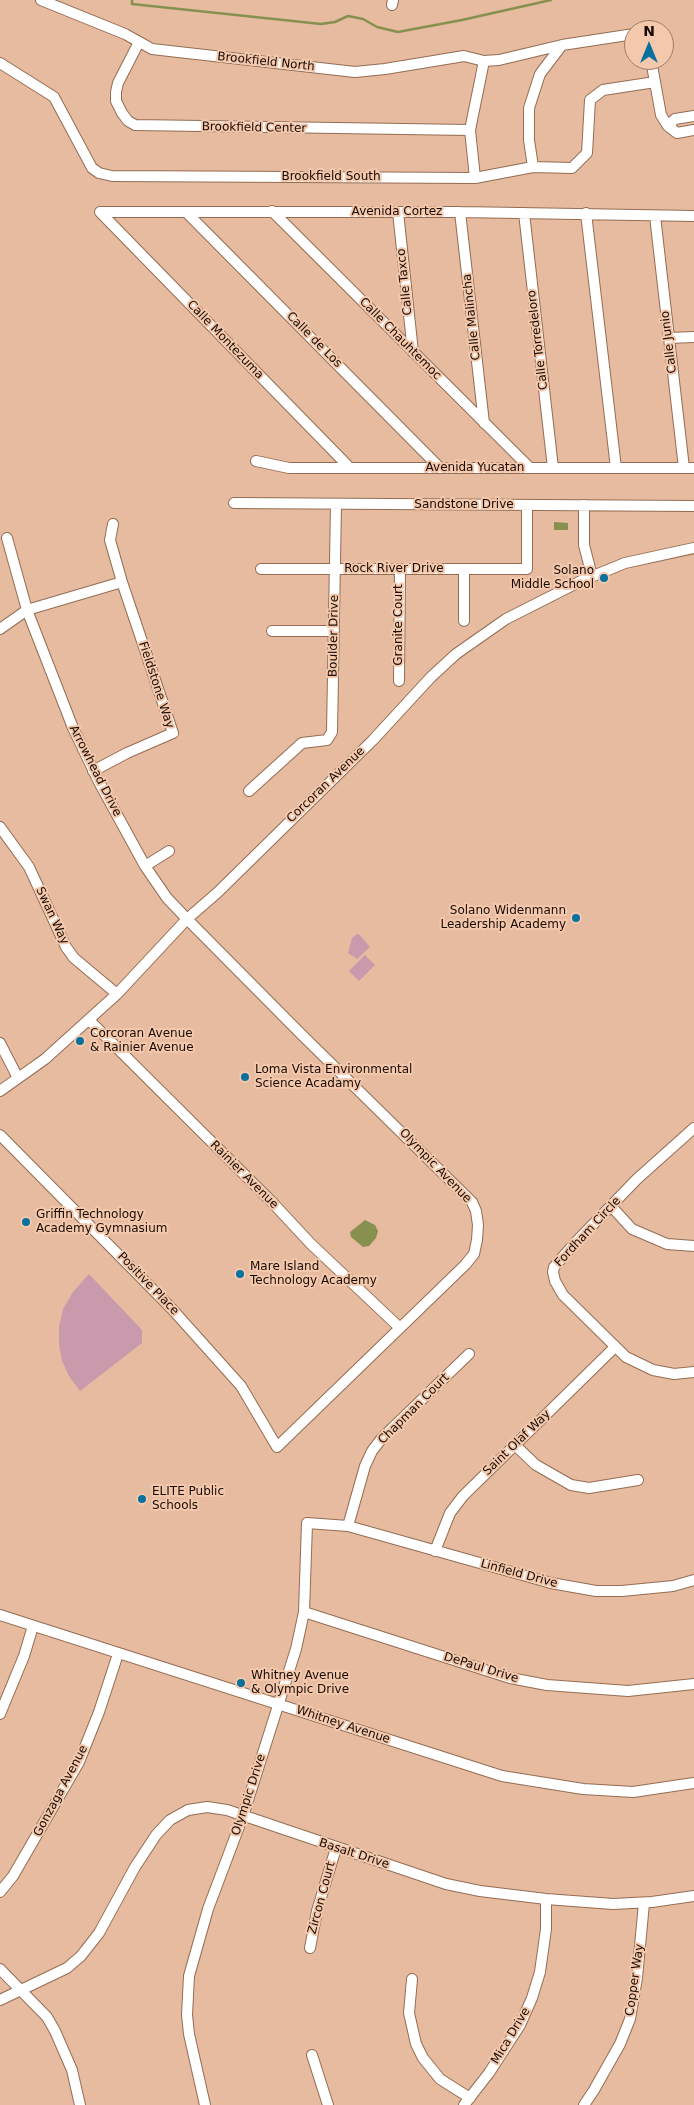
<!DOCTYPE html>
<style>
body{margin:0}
#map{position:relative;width:694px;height:2105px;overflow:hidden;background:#e6bb9f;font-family:"DejaVu Sans",sans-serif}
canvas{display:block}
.north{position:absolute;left:624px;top:20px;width:50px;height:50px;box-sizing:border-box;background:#f3c8ac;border:1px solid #9c7c68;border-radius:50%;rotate:0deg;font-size:14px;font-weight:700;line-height:20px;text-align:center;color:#190b03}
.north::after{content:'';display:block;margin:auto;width:18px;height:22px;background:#09719e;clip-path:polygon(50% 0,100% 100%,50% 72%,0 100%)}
</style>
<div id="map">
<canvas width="694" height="2105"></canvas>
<div class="north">N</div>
</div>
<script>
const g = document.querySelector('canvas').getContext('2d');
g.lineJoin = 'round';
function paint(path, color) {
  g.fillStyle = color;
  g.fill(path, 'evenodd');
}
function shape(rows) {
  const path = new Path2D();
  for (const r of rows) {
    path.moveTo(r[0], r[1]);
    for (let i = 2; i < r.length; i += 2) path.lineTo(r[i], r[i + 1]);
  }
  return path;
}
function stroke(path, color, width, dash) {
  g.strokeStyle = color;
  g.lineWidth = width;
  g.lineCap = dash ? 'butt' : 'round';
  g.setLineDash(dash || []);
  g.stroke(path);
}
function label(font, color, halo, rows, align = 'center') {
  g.font = font + ' "DejaVu Sans",sans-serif';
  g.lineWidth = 4;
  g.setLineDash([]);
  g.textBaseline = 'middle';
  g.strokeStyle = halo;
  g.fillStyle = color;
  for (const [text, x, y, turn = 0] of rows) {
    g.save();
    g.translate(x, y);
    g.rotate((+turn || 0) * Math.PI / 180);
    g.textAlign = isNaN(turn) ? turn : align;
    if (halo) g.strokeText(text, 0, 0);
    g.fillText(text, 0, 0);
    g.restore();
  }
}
paint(shape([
 [357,934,359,934,370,947,357,959,348,953,352,938],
 [365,955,375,965,359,981,349,971],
 [89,1274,142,1330,142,1343,80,1391,69,1376,62,1361,59,1344,59,1327,63,1309,73,1292]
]), '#c99aab');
paint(shape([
 [554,522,568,523,568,530,554,530],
 [365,1220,375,1225,378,1231,376,1238,369,1246,363,1247,351,1237,350,1232]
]), '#88904f');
stroke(shape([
 [132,0,132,4,321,24,335,22,348,16,363,19,377,27,398,32,462,20,551,0]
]), '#88904f', 2.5);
const street = shape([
 [41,0,125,34,152,49,355,72,385,69,464,56,484,61,499,60,562,45,634,34],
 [392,5,393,0],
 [139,42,118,83,116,92,116,101,122,113,128,121,135,125,470,130],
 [651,60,661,115,668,126,677,133,694,130],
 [0,63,54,97,92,168,99,173,112,176,475,178,533,167,572,168,587,153,590,100,603,90,655,82],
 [668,126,675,119,694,116],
 [533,167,529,140,529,108,540,74,562,45],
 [475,178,470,130,484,61],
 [272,211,529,467],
 [100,212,460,212,694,216],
 [100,212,350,468],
 [398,212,413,352],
 [460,212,484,423],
 [187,213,440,468],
 [524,213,553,468],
 [586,213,616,468],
 [655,216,684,468],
 [669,338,694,337],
 [256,461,289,468,694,468],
 [234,503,694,506],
 [584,505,584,545,592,576],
 [261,569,527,569,527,505],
 [464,621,464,569],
 [0,629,27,610,122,582],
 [272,631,334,631],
 [399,681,400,569],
 [93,771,127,753,173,733,122,582,110,540,113,524],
 [249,791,302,743,327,740,332,732,336,504],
 [0,827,29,867,66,947,74,958,117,994],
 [145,866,169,851],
 [89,1020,271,1201,311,1244,399,1327],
 [0,1043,18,1078],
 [0,1091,45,1059,117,994,187,919,217,893,373,740,431,677,456,654,506,619,581,581,625,563,694,548],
 [694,1128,637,1179,575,1243,554,1267,553,1272,555,1281,563,1295,626,1357,653,1370,674,1374,694,1372],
 [0,1135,172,1309,241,1386,277,1447,465,1265,474,1254,477,1240,478,1225,476,1211,472,1202,301,1034,187,919,167,898,145,866,99,782,73,728,27,610,7,538],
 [611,1206,632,1229,667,1244,694,1246],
 [516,1446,536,1465,571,1485,589,1488,638,1480],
 [348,1526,365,1466,372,1451,382,1438,469,1354],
 [435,1551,450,1513,463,1496,615,1347],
 [304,1612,510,1678,547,1685,628,1691,694,1684],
 [0,1615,502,1776,583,1789,633,1792,694,1783],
 [0,1714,24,1656,33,1626],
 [0,1892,13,1876,79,1762,99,1712,118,1654],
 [310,1948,317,1911,336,1848],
 [0,1969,47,2017,55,2031,72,2070,80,2105],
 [412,1979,409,2013,416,2044,423,2058,440,2079,470,2098],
 [0,2000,67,1968,81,1956,99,1933,135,1867,156,1835,170,1820,188,1810,207,1807,227,1810,446,1884,480,1891,546,1899,613,1904,652,1902,694,1896],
 [312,2055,328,2105],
 [205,2105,189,2034,187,2015,189,1976,208,1909,243,1816,296,1649,304,1612,307,1523,348,1526,551,1583,596,1591,622,1591,673,1586,694,1580],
 [464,2105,489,2073,520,2025,532,1998,540,1972,546,1929,546,1899],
 [584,2105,594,2090,620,2044,630,2019,637,1978,644,1903]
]);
stroke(street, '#946d53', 12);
stroke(street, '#fff', 10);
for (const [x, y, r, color] of [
 [604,578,5,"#09719e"],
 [576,918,5,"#09719e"],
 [80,1041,5,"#09719e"],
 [245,1077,5,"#09719e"],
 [26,1222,5,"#09719e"],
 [240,1274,5,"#09719e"],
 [142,1499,5,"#09719e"],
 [241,1683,5,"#09719e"]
]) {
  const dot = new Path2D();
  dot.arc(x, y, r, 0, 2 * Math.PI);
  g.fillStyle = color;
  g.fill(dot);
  stroke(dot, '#f3c8ac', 2);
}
label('12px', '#190b03', '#f3c8ac', [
 ["Brookfield North",266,62,6],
 ["Brookfield Center",254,128,1],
 ["Brookfield South",331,177],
 ["Avenida Cortez",397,212],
 ["Calle Taxco",405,282,-96],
 ["Calle Malincha",472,317,-96],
 ["Calle Chauhtemoc",400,339,45],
 ["Calle Montezuma",225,340,46],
 ["Calle de Los",314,340,45],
 ["Calle Torredeloro",538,340,-97],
 ["Calle Junio",669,342,-97],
 ["Avenida Yucatan",475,468],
 ["Sandstone Drive",464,505],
 ["Rock River Drive",394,569],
 ["Granite Court",399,625,-90],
 ["Boulder Drive",334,636,-89],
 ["Fieldstone Way",156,685,72],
 ["Arrowhead Drive",95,771,63],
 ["Corcoran Avenue",326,785,-44],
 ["Swan Way",52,916,65],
 ["Olympic Avenue",435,1166,46],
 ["Rainier Avenue",244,1175,45],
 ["Fordham Circle",588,1232,-47],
 ["Positive Place",148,1284,46],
 ["Chapman Court",414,1409,-45],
 ["Saint Olaf Way",517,1443,-44],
 ["Linfield Drive",519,1574,15],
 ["DePaul Drive",481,1668,17],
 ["Whitney Avenue",343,1725,18],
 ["Gonzaga Avenue",61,1791,-62],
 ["Olympic Drive",249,1795,-72],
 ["Basalt Drive",354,1854,18],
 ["Zircon Court",322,1898,-75],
 ["Copper Way",635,1980,-82],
 ["Mica Drive",511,2036,-59]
]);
label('12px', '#190b03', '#f3c8ac', [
 ["Solano",594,571,"right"],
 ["Middle School",594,585,"right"],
 ["Solano Widenmann",566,911,"right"],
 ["Leadership Academy",566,925,"right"],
 ["Corcoran Avenue",90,1034],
 ["& Rainier Avenue",90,1048],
 ["Loma Vista Environmental",255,1070],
 ["Science Acadamy",255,1084],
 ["Griffin Technology",36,1215],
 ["Academy Gymnasium",36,1229],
 ["Mare Island",250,1267],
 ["Technology Academy",250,1281],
 ["ELITE Public",152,1492],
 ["Schools",152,1506],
 ["Whitney Avenue",251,1676],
 ["& Olympic Drive",251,1690]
], 'left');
</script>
